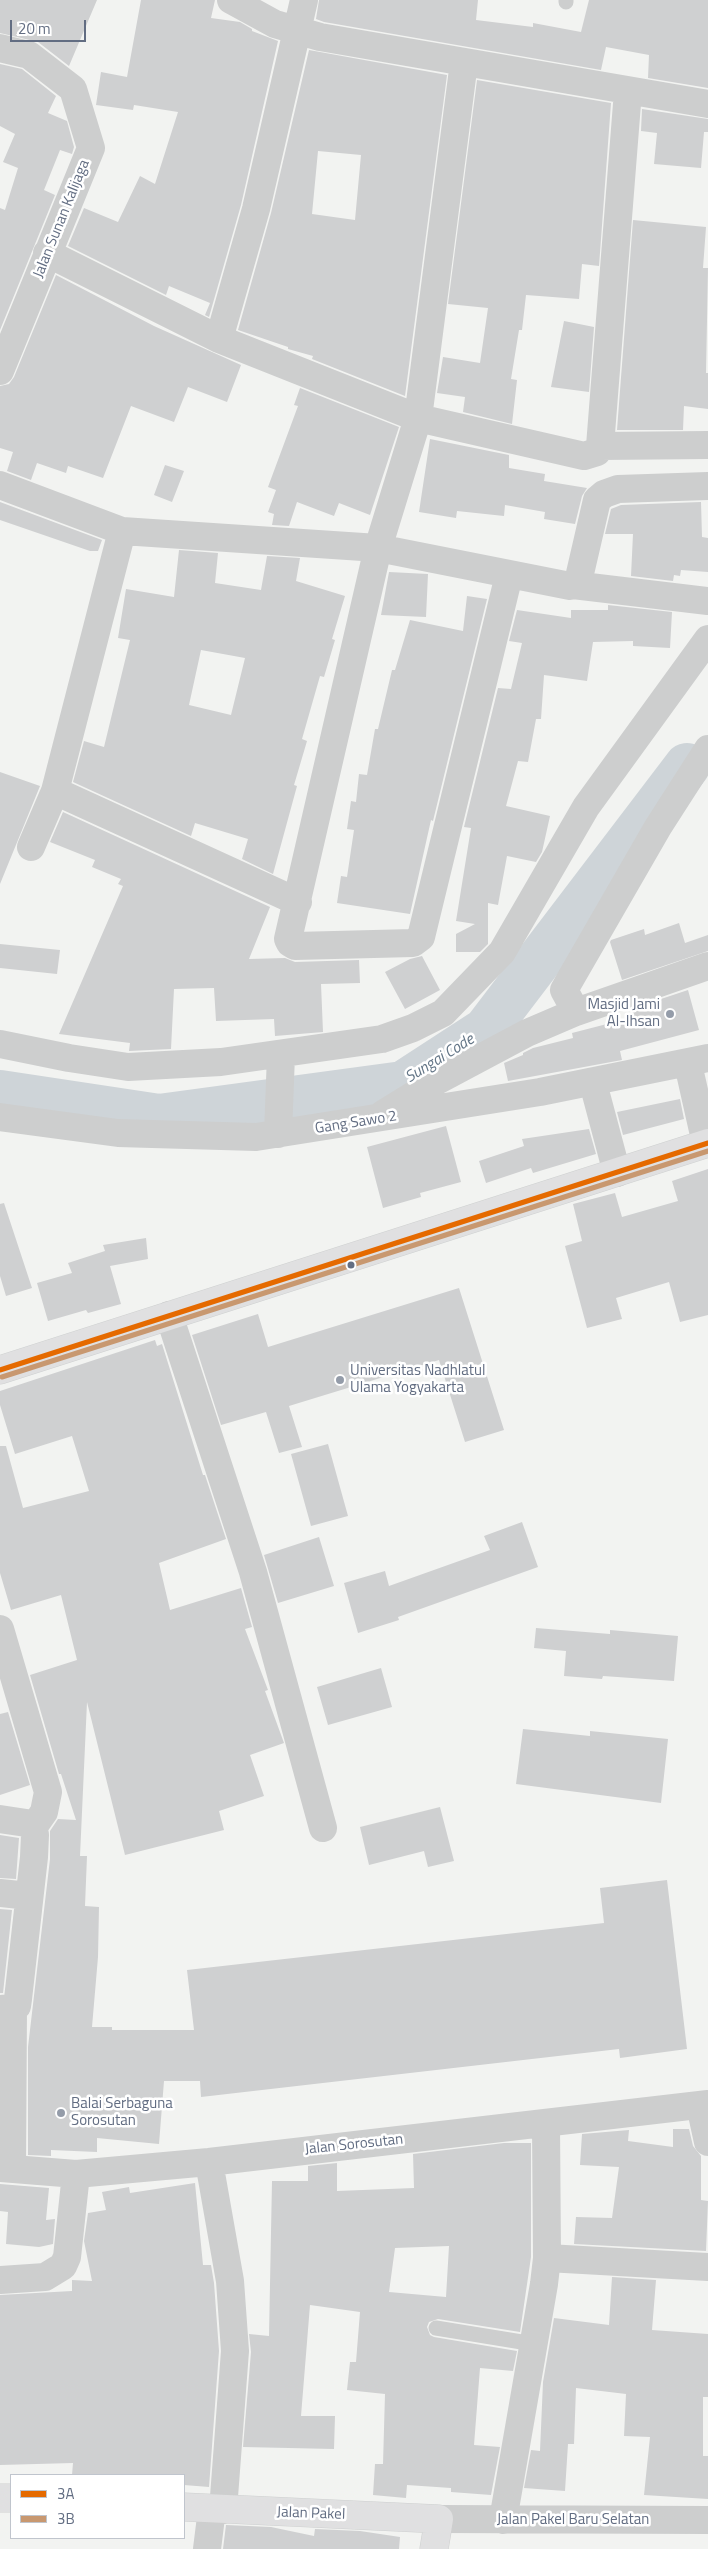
<!DOCTYPE html>
<style>
body{margin:0}
#map{position:relative;width:708px;height:2549px;overflow:hidden;background:#f2f3f1;font-family:"Titillium Web",sans-serif}
canvas{display:block}
.legend{position:absolute;left:10px;top:2474px;width:175px;height:65px;box-sizing:border-box;background:#fff;border:1px solid #c0c5cd;margin:0;padding:6px 9px;list-style:none;font-size:15px;color:#626d82}
.legend li{display:flex;align-items:center;gap:10px;height:25px}
.legend b{width:25px;border:1px solid #c0c5cd}
.scale{position:absolute;left:10px;top:20px;width:76px;height:22px;box-sizing:border-box;border:2px solid #626d82;border-top:0;padding-left:6px;font-size:15px;line-height:18px;white-space:nowrap;color:#626d82;-webkit-text-stroke:4px #fff;paint-order:stroke}
</style>
<div id="map">
<canvas width="708" height="2549"></canvas>
<ul class="legend">
<li><b style="height:6px;background:#e56a00"></b>3A</li>
<li><b style="height:6px;background:#c89870"></b>3B</li>
</ul>
<div class="scale">20 m</div>
</div>
<script>
const g = document.querySelector('canvas').getContext('2d');
g.lineJoin = 'round';
function shape(rows) {
  const path = new Path2D();
  for (const r of rows) {
    path.moveTo(r[0], r[1]);
    for (let i = 2; i < r.length; i += 2) path.lineTo(r[i], r[i + 1]);
  }
  return path;
}
function stroke(path, color, width, dash) {
  g.strokeStyle = color;
  g.lineWidth = width;
  g.lineCap = dash ? 'butt' : 'round';
  g.setLineDash(dash || []);
  g.stroke(path);
}
function paint(path, color) {
  g.fillStyle = color;
  g.fill(path, 'evenodd');
}
function label(font, color, halo, rows, align = 'center') {
  g.font = font + ' "Titillium Web",sans-serif';
  g.lineWidth = 5;
  g.setLineDash([]);
  g.textBaseline = 'middle';
  g.strokeStyle = halo;
  g.fillStyle = color;
  for (const [text, x, y, turn = 0] of rows) {
    g.save();
    g.translate(x, y);
    g.rotate((+turn || 0) * Math.PI / 180);
    g.textAlign = isNaN(turn) ? turn : align;
    if (halo) g.strokeText(text, 0, 0);
    g.fillText(text, 0, 0);
    g.restore();
  }
}
stroke(shape([
 [0,1093,159,1117,403,1084,486,1030,687,766]
]), '#ced4d8', 46);
paint(shape([
 [0,0,97,0,69,66,38,42,0,33],
 [141,0,215,0,211,18,240,22,252,29,252,31,278,41,241,205,209,317,205,315,210,303,169,286,166,295,68,246,84,208,118,222,140,176,155,184,178,112,134,105,133,110,96,105,101,72,127,77],
 [319,0,478,0,476,20,533,27,533,23,581,32,589,0,708,0,708,88,648,78,649,55,606,47,601,70,324,22,316,19],
 [309,50,447,75,405,396,312,359,313,356,288,349,288,347,238,330,271,213],
 [318,151,361,155,355,220,312,214],
 [0,64,22,69,56,96,48,113,67,121,74,147,72,154,60,150,44,190,55,195,0,330,0,208,5,210,18,168,3,162,15,134,0,126],
 [477,80,611,103,599,266,582,264,579,299,526,295,522,330,519,330,511,379,517,380,512,424,463,412,465,397,437,393,443,357,480,363,488,308,448,304],
 [642,109,708,119,708,132,704,132,701,168,654,164,657,133,641,131],
 [633,220,706,227,703,268,708,268,706,373,708,373,708,409,684,406,683,430,617,430],
 [56,275,154,326,241,365,227,402,188,387,174,422,131,406,103,478,68,466,66,473,37,463,31,480,7,471,13,452,0,448,0,386,9,384,14,377],
 [564,321,594,327,589,392,551,387],
 [300,388,399,427,370,515,339,503,334,516,297,502,289,526,272,525,274,514,268,512,276,490,268,487,298,406,294,405],
 [430,439,509,455,509,468,545,474,544,481,587,488,582,496,575,524,544,519,545,512,505,505,504,516,457,511,456,518,419,512],
 [165,465,184,471,172,502,154,495],
 [0,502,102,540,98,551,90,551,0,520],
 [701,502,702,537,708,538,708,572,681,570,680,576,674,575,673,581,631,576,633,534,605,534,611,509,621,505],
 [179,550,218,553,215,583,261,590,267,556,300,558,296,581,345,596,332,639,335,640,324,677,320,676,302,739,307,741,294,785,297,786,273,874,242,859,248,839,195,823,191,836,73,782,84,741,104,747,130,640,118,638,126,589,174,597],
 [201,650,245,658,231,715,189,705],
 [389,572,428,574,426,617,381,615],
 [467,596,487,599,433,821,431,820,410,914,337,903,341,876,347,877,354,830,347,829,351,801,356,802,359,774,367,775,375,729,378,729,392,670,395,670,410,620,463,631],
 [608,605,672,612,670,648,633,646,633,641,593,642,587,681,544,675,541,719,536,719,528,762,518,761,506,806,550,816,542,852,536,862,507,856,498,905,488,903,488,944,480,952,456,952,456,934,475,924,456,921,471,828,464,827,498,688,511,689,522,643,509,641,517,610,571,618,571,610,608,610],
 [0,772,40,786,0,884],
 [63,812,270,907,249,959,285,958,295,962,359,960,360,983,321,984,323,1032,275,1036,274,1019,216,1021,214,988,174,989,171,1049,129,1051,130,1043,59,1034,123,886,118,884,121,879,92,867,95,860,50,842],
 [679,923,685,943,708,935,708,951,622,980,610,942,611,940,644,929,645,935],
 [0,944,60,950,57,974,0,968],
 [422,956,440,990,405,1009,385,972,410,959],
 [688,990,699,1030,620,1051,622,1060,508,1081,504,1063,523,1055,523,1053,533,1048,573,1038,572,1033,634,1017,631,1009],
 [680,1099,684,1119,623,1135,617,1112],
 [446,1126,461,1182,420,1193,421,1197,383,1208,367,1147],
 [589,1129,596,1154,533,1173,531,1168,486,1183,479,1161,524,1146,522,1139],
 [708,1169,708,1315,680,1322,669,1282,616,1298,622,1319,587,1328,565,1246,582,1241,573,1204,615,1193,622,1217,678,1201,672,1181],
 [4,1203,32,1288,6,1296,0,1276,0,1204],
 [146,1238,148,1259,110,1266,121,1304,88,1313,86,1310,48,1321,37,1283,72,1273,68,1263,105,1251,103,1245],
 [459,1288,504,1430,465,1442,439,1360,289,1406,302,1447,279,1453,266,1412,221,1425,192,1335,258,1314,268,1347],
 [155,1340,157,1346,162,1344,203,1475,205,1475,226,1539,159,1563,170,1610,241,1588,252,1627,245,1629,268,1690,265,1691,284,1743,250,1755,264,1796,219,1811,224,1830,125,1855,87,1702,80,1856,87,1856,85,1906,99,1907,98,1957,92,2027,112,2027,112,2030,194,2030,187,1970,604,1923,600,1888,667,1880,687,2049,620,2058,619,2049,201,2097,200,2081,164,2081,159,2144,97,2138,97,2152,51,2150,51,2156,28,2155,28,2047,50,1859,50,1831,58,1819,76,1820,61,1774,59,1774,30,1675,77,1660,61,1595,11,1610,0,1573,0,1446,6,1446,23,1508,89,1491,72,1436,15,1454,0,1405,0,1391],
 [328,1444,348,1516,311,1526,291,1454],
 [522,1522,538,1567,398,1617,399,1620,358,1633,344,1583,385,1571,389,1586,490,1550,484,1536],
 [319,1537,334,1586,278,1603,264,1555],
 [536,1628,610,1634,610,1630,678,1636,674,1681,603,1676,602,1679,564,1676,566,1651,534,1648],
 [381,1668,392,1707,328,1725,317,1687],
 [8,1712,30,1785,0,1795,0,1714],
 [523,1729,590,1736,590,1731,668,1739,661,1803,516,1784],
 [440,1807,454,1861,428,1867,424,1851,369,1865,360,1827],
 [0,1835,19,1838,16,1879,0,1878],
 [0,1909,12,1910,3,1993,0,1993],
 [673,2129,689,2129,693,2146,701,2156,701,2200,708,2201,706,2251,574,2244,576,2217,612,2218,619,2167,580,2165,582,2134,629,2130,628,2141,673,2147],
 [504,2143,531,2143,531,2257,520,2332,438,2319,429,2322,427,2327,430,2335,434,2337,517,2351,513,2371,480,2368,474,2445,500,2447,491,2495,451,2492,451,2488,407,2485,406,2498,373,2495,375,2464,383,2464,385,2394,347,2390,350,2362,356,2362,360,2312,310,2305,301,2416,335,2416,334,2449,243,2447,251,2352,249,2334,269,2336,272,2181,308,2181,308,2166,337,2163,337,2191,414,2188,413,2154],
 [449,2246,446,2297,389,2292,395,2248],
 [195,2183,203,2265,211,2265,214,2283,219,2351,209,2487,184,2485,184,2475,72,2475,73,2463,0,2465,0,2295,72,2291,72,2280,92,2281,84,2241,88,2213,106,2210,102,2192,129,2187,130,2193],
 [0,2184,49,2188,46,2220,55,2219,53,2244,39,2247,6,2244,8,2212,0,2211],
 [612,2277,656,2280,652,2330,708,2334,708,2397,703,2397,703,2456,708,2456,708,2499,644,2495,650,2437,624,2436,626,2394,576,2388,574,2444,568,2444,565,2491,524,2488,531,2450,540,2451,543,2382,554,2318,609,2325],
 [226,2525,271,2527,314,2536,315,2529,360,2531,400,2537,399,2549,223,2549]
]), '#cfd0d1');
const secondary = shape([
 [0,1370,708,1143],
 [0,2498,11,2498],
 [184,2507,439,2519,434,2549]
]);
stroke(secondary, '#ced0d0', 29);
stroke(shape([
 [566,2,566,0],
 [436,2328,534,2344]
]), '#cdcece', 15);
stroke(shape([
 [231,0,275,24,320,37,708,104],
 [0,48,29,55,73,89,91,148,0,371],
 [464,62,418,418,378,548,288,939,290,943,295,946,413,943,421,937,509,575],
 [47,253,219,339,418,418,584,456,597,452,600,446,628,91],
 [219,339,256,209,304,0],
 [600,446,708,445],
 [0,485,122,531,55,791,31,847],
 [122,531,378,548,570,586,578,582,597,500,604,494,618,489,708,486],
 [573,585,708,601],
 [55,791,298,902],
 [576,1012,564,990,658,827,708,749],
 [0,1044,69,1058,128,1067,221,1062,382,1039,413,1028,443,1013,502,952,586,807,708,639],
 [688,1064,706,1144],
 [593,1083,617,1173],
 [383,1114,435,1082,527,1033,576,1012,708,966],
 [0,1117,118,1133,256,1137,540,1092,708,1058],
 [278,1134,281,1055],
 [169,1315,253,1572,323,1828],
 [0,1629,48,1792,44,1812,37,1822,33,1824,0,1819],
 [0,1893,29,1896],
 [0,2009,13,2008,17,2006,18,1999,34,1857,35,1835,33,1824],
 [700,2105,708,2142],
 [209,2162,230,2281,235,2351,223,2510],
 [0,2168,76,2174,209,2162,708,2104],
 [12,2168,13,2008],
 [547,2258,708,2267],
 [0,2280,45,2277,63,2266,67,2257,76,2174],
 [439,2519,708,2520],
 [503,2520,544,2284,547,2258,546,2124],
 [207,2549,212,2509]
]), '#cdcece', 28);
stroke(secondary, '#e0e0e1', 28);
stroke(shape([
 [0,1370,708,1143]
]), '#e56a00', 5);
stroke(shape([
 [2,1377,708,1151]
]), '#c89870', 5);
for (const [x, y, r, color] of [
 [670,1014,5,"#949ca9"],
 [351,1265,4.5,"#626d82"],
 [340,1380,5,"#949ca9"],
 [61,2113,5,"#949ca9"]
]) {
  const dot = new Path2D();
  dot.arc(x, y, r, 0, 2 * Math.PI);
  g.fillStyle = color;
  g.fill(dot);
  stroke(dot, '#fff', 2);
}
label('15px', '#626d82', '#fff', [
 ["Jalan Sunan Kalijaga",62,219,-68],
 ["Gang Sawo 2",356,1123,-9],
 ["Jalan Sorosutan",354,2145,-6],
 ["Jalan Pakel",311,2514,2],
 ["Jalan Pakel Baru Selatan",573,2520]
]);
label('15px', '#626d82', '#fff', [
 ["Masjid Jami",660,1005,"right"],
 ["Al-Ihsan",660,1022,"right"],
 ["Universitas Nadhlatul",350,1371],
 ["Ulama Yogyakarta",350,1388],
 ["Balai Serbaguna",71,2104],
 ["Sorosutan",71,2121]
], 'left');
label('italic 16px', '#637586', '#fff', [
 ["Sungai Code",440,1059,-32]
]);
</script>
